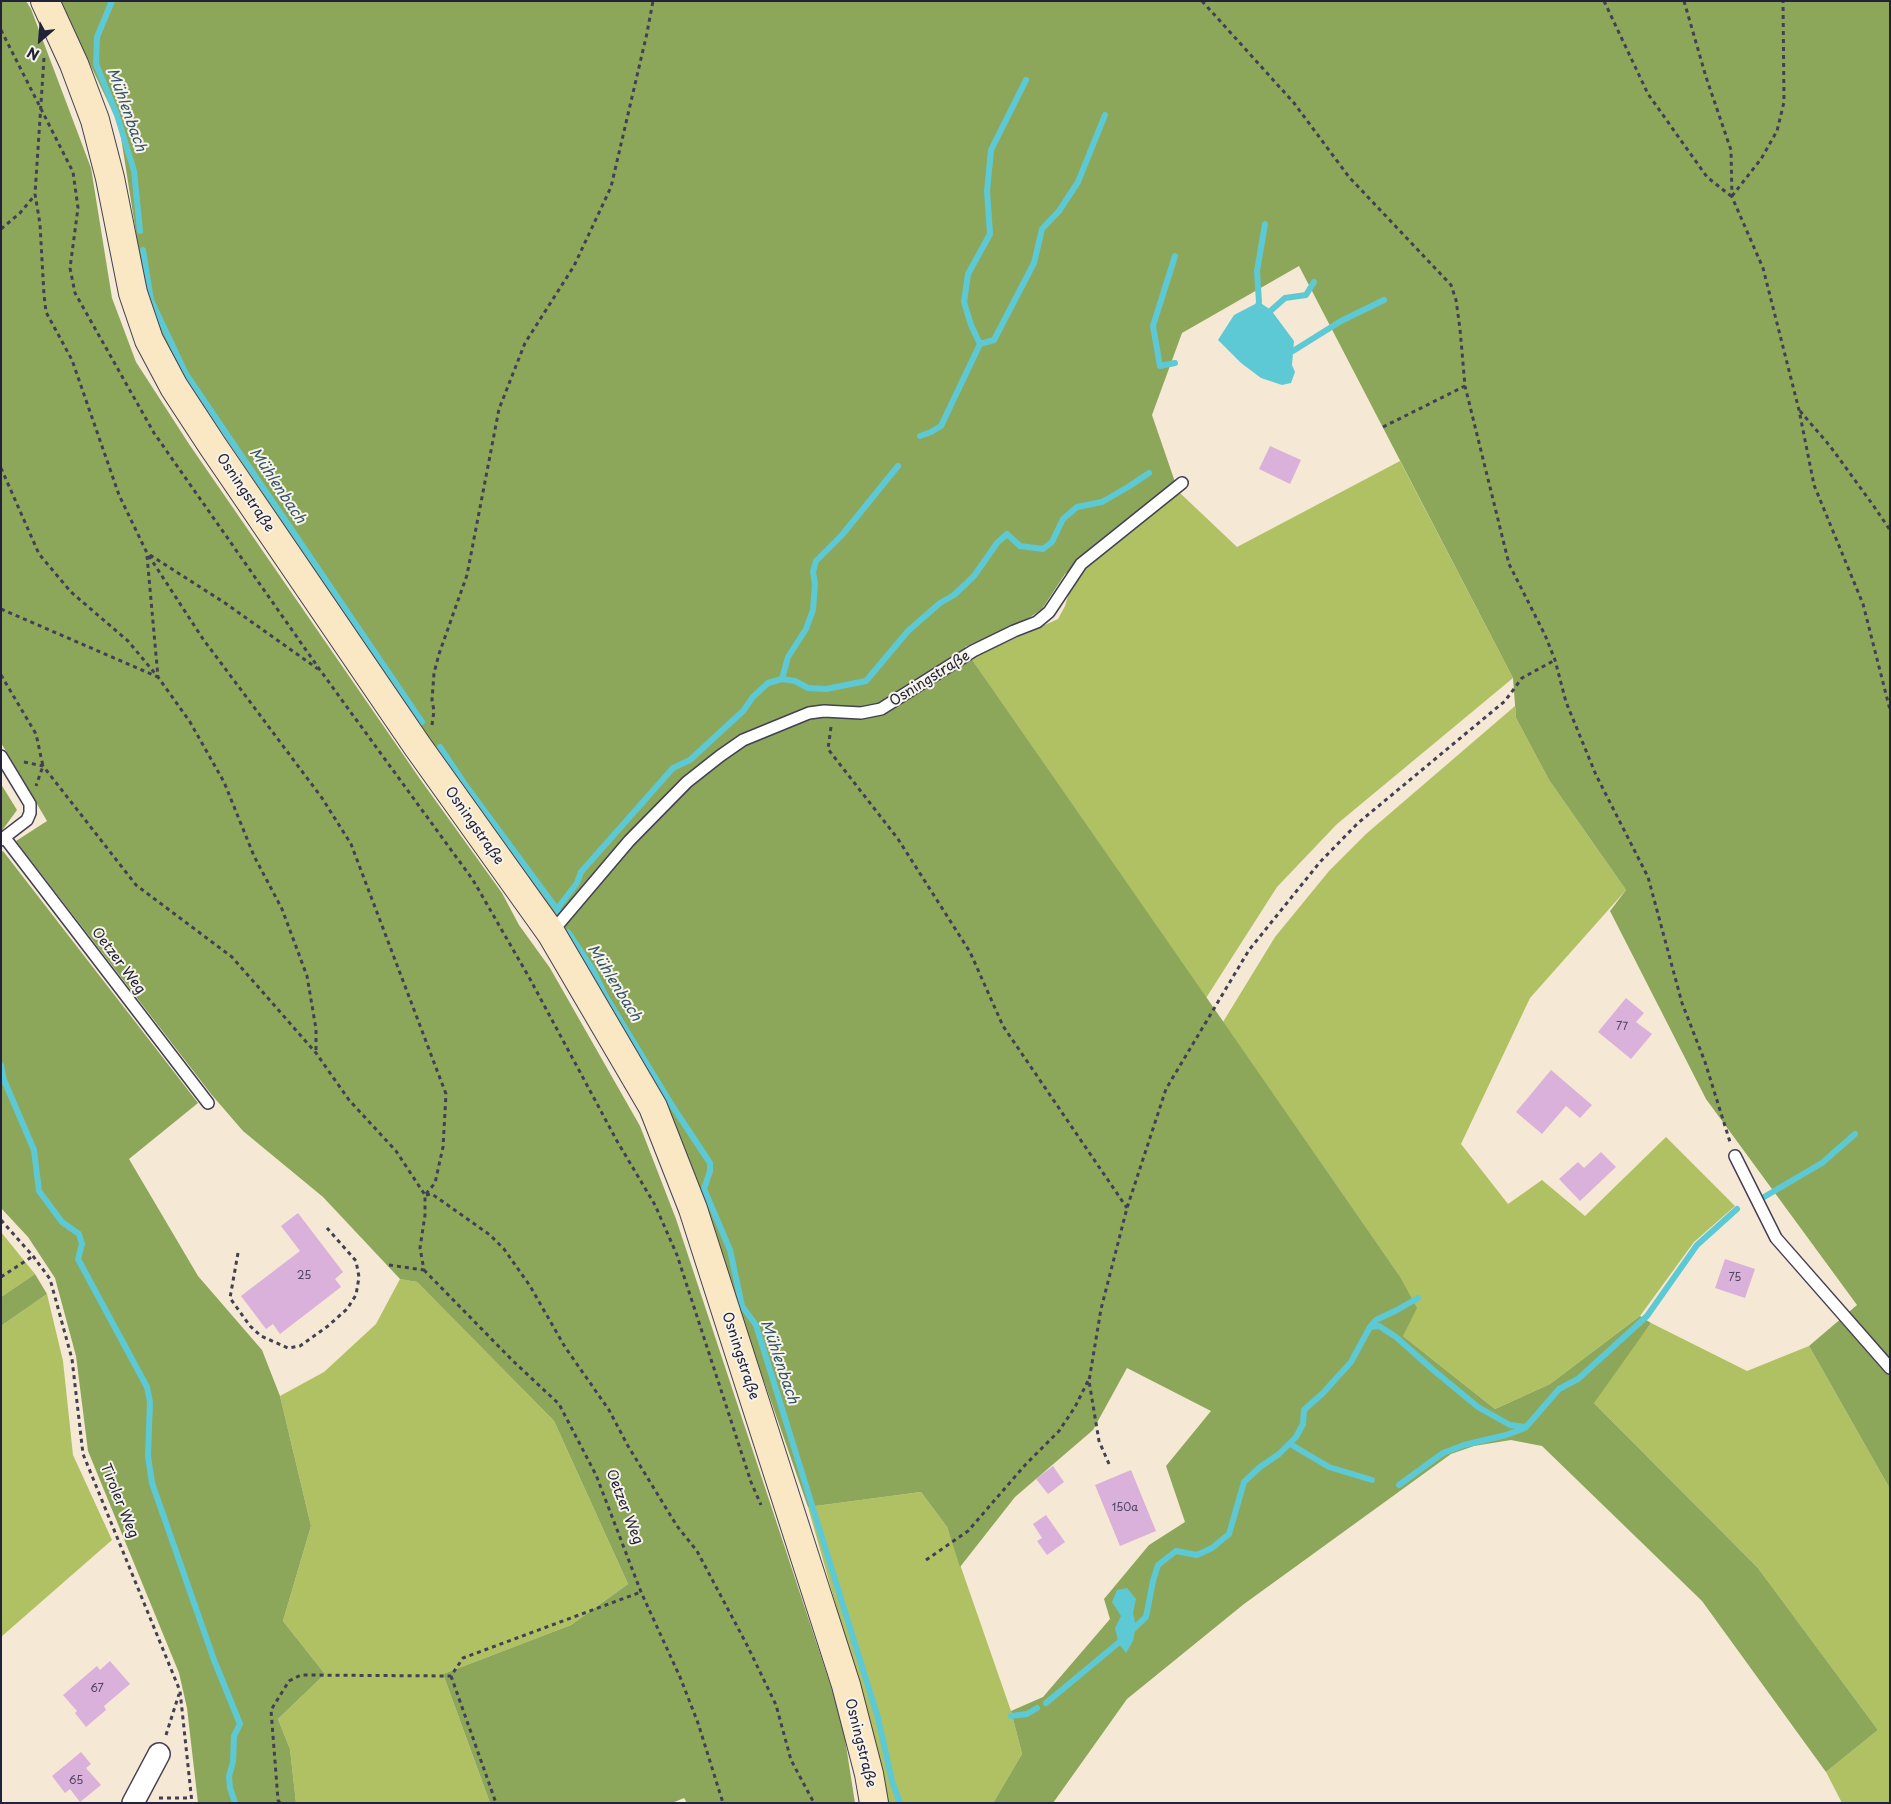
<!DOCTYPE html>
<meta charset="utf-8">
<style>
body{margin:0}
#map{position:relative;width:1891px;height:1804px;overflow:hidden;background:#f5e8d4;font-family:"Playpen Sans",sans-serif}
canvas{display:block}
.frame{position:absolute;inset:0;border:2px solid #22223b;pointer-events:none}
.north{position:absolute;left:15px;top:15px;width:50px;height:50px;-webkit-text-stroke:4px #f7f3e8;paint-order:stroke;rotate:207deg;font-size:14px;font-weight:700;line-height:20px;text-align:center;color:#22223b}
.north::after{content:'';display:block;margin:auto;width:18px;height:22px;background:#22223b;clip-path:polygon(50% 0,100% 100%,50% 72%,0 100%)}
</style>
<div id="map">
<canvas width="1891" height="1804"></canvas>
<div class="frame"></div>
<div class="north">N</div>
</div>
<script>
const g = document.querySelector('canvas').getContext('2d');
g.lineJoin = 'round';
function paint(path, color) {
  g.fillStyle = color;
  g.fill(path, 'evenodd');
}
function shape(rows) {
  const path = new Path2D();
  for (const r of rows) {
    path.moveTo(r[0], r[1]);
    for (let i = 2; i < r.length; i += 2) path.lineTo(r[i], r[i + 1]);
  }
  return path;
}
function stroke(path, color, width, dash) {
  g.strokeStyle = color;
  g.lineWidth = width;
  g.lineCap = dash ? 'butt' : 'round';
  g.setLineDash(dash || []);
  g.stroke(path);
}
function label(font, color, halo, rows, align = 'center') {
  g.font = font + ' "Playpen Sans",sans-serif';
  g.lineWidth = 4;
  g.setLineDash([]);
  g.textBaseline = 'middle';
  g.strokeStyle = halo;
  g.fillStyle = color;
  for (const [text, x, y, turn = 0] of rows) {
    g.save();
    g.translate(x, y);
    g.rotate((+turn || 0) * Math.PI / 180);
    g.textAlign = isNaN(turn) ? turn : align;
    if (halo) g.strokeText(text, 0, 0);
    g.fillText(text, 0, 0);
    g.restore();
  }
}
paint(shape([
 [1400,461,1513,678,1337,824,1277,887,1206,998,971,658,1058,619,1065,606,1072,583,1083,568,1180,493,1237,547],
 [1515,706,1516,718,1549,780,1626,890,1530,998,1461,1144,1508,1204,1542,1180,1585,1216,1666,1137,1735,1206,1694,1242,1640,1316,1550,1384,1495,1409,1403,1336,1399,1275,1223,1022,1275,937,1329,871,1366,834],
 [1,1232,35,1274,1,1297],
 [400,1279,417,1282,554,1421,628,1584,571,1625,443,1674,490,1803,296,1803,290,1749,278,1719,325,1674,283,1621,311,1526,280,1396,324,1372,376,1324],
 [47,1294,63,1361,73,1455,112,1540,1,1637,1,1326],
 [1651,1323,1747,1371,1809,1346,1890,1489,1890,1803,1842,1803,1826,1772,1878,1730,1758,1568,1593,1402],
 [921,1492,947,1527,1011,1711,1022,1754,993,1803,886,1803,876,1747,808,1507]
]), '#b0c164');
paint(shape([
 [1,1,26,1,31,9,91,168,112,298,136,362,189,444,420,779,502,893,519,925,550,968,640,1126,676,1219,842,1720,855,1803,687,1803,684,1798,672,1803,490,1803,443,1674,571,1625,628,1584,554,1421,417,1282,400,1279,323,1197,243,1131,211,1094,16,841,47,821,1,743],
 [60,1,1890,1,1890,1489,1809,1346,1857,1305,1706,1099,1610,911,1626,890,1549,780,1516,718,1513,678,1299,266,1182,333,1152,415,1175,482,1065,574,1042,609,1026,620,965,647,971,658,1399,1275,1417,1308,1403,1336,1495,1409,1550,1384,1640,1316,1651,1323,1594,1403,1758,1568,1878,1730,1826,1772,1702,1601,1542,1446,1511,1440,1474,1446,1451,1454,1244,1604,1127,1699,1053,1803,993,1803,1022,1754,1011,1711,1043,1697,1110,1619,1104,1599,1149,1545,1185,1522,1166,1466,1211,1411,1127,1368,1093,1430,1015,1497,960,1567,947,1527,921,1492,808,1507,743,1321,662,1100,429,740,180,370,147,302,119,125],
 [1,784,17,810,1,832],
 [3,851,198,1103,129,1159,198,1276,262,1350,280,1396,311,1526,283,1621,325,1674,278,1719,290,1749,296,1803,198,1803,187,1708,179,1673,88,1451,76,1356,55,1278,28,1237,1,1208,1,852],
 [35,1274,47,1294,1,1326,1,1297]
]), '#8ca75a');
paint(shape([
 [1259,302,1271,310,1294,341,1292,365,1295,372,1291,383,1282,385,1261,378,1241,363,1218,340,1234,315],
 [1127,1588,1136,1599,1133,1613,1136,1626,1133,1641,1126,1653,1119,1644,1115,1628,1121,1616,1112,1602,1117,1590]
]), '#5dc9d5');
stroke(shape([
 [112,1,97,37,96,64,117,115,134,171,140,231],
 [143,250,151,300,186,374,422,722],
 [1257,310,1259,302,1257,271,1265,224],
 [1267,314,1285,298,1306,295,1314,282],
 [980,344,971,325,964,302,968,274,990,234,987,191,991,150,1026,80],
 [1287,348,1293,351,1341,321,1384,300],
 [1175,363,1160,366,1153,326,1175,256],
 [920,436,931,432,941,426,980,344,994,340,1034,263,1042,229,1059,211,1078,182,1105,115],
 [782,679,788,657,806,629,813,610,815,584,813,572,816,561,842,535,898,466],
 [440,747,464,783,559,912],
 [557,909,577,883,581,872,673,768,690,760,743,711,753,697,768,683,782,679,795,681,808,688,826,689,866,681,908,631,940,603,954,595,974,576,997,543,1007,534,1020,546,1043,549,1052,542,1063,519,1077,507,1102,502,1128,487,1149,473],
 [568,932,593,970,605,995,673,1107,710,1163,710,1171,704,1189,730,1250,742,1306,756,1325,878,1718,892,1781,900,1803],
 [1,1065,4,1080,34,1150,39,1191,62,1222,79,1234,82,1244,78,1259,147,1387,150,1402,148,1456,152,1483,214,1660,240,1724,234,1736,233,1762,229,1776,230,1788,235,1803],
 [1764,1197,1822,1163,1855,1134],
 [1370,1327,1376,1320,1397,1310,1418,1298],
 [1290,1444,1329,1467,1372,1480],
 [1399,1485,1443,1453,1464,1445,1506,1435,1525,1428],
 [1130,1632,1146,1617,1153,1581,1158,1565,1176,1551,1197,1555,1212,1548,1229,1534,1244,1482,1260,1467,1279,1454,1296,1437,1303,1424,1304,1410,1323,1393,1351,1362,1370,1327,1379,1326,1396,1337,1432,1369,1478,1407,1510,1425,1526,1427,1559,1389,1578,1379,1647,1316,1697,1245,1737,1209],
 [1046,1703,1123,1639],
 [1011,1716,1027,1714,1037,1708]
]), '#5dc9d5', 6);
paint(shape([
 [1270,446,1301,460,1290,484,1259,469],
 [1626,998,1644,1013,1636,1022,1652,1034,1631,1059,1598,1032],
 [1551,1070,1592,1105,1580,1118,1566,1106,1542,1134,1516,1112],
 [1601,1152,1616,1167,1580,1201,1559,1179,1578,1162,1584,1168],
 [298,1213,343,1272,335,1279,341,1287,280,1334,273,1324,266,1329,241,1296,300,1251,281,1226],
 [1725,1259,1755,1269,1745,1298,1715,1288],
 [1053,1466,1064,1482,1048,1494,1036,1479],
 [1131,1470,1156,1531,1120,1546,1095,1485],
 [1046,1515,1065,1542,1047,1555,1037,1541,1042,1538,1033,1524],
 [110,1661,130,1684,104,1706,106,1710,86,1727,75,1713,77,1711,63,1695,97,1666,100,1670],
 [81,1752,91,1764,86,1768,101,1785,80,1802,70,1789,65,1793,52,1776]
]), '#dab1da');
const service = shape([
 [1,756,30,804,30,813,27,820,1,840],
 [5,838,208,1103],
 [551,933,629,841,687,782,720,756,743,740,809,713,824,711,861,713,881,709,973,651,1014,631,1037,622,1049,612,1081,564,1182,483],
 [1735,1156,1776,1238,1890,1368]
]);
const minor = shape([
 [133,1803,159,1754]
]);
const secondary = shape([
 [45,1,74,64,95,120,110,178,133,293,149,340,174,387,212,445,418,747,551,933,653,1107,693,1209,846,1685,869,1774,874,1803]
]);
stroke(service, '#424052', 14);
stroke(minor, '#424052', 24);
stroke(secondary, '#424052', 30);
stroke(shape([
 [1202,1,1294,103,1349,177,1451,285,1456,300,1460,329,1465,386,1509,564,1545,635,1555,660,1566,702,1596,775,1648,877,1682,1003,1705,1062,1730,1142],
 [1604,1,1648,94,1707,177,1731,196],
 [1684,1,1706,77,1731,150,1732,197,1763,268,1799,410,1814,485,1863,604,1890,710],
 [1,30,73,172,78,208,70,268,75,293,154,433,320,670,473,880,530,979,617,1141,655,1205,677,1255,751,1482,761,1505],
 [44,58,35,194,40,224,44,295,46,312,72,360,119,495,147,553,203,639,322,798,351,844,446,1094,443,1147,435,1183,425,1195],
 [1732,196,1761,159,1777,131,1784,102,1783,1],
 [1,229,20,213,35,195],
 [1800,411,1830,446,1873,505,1890,530],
 [1383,427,1465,386],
 [1,468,39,554,71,592,128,641,158,677,190,722,224,782,254,856,282,909,307,976,316,1029,316,1053],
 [150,555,225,603,318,669],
 [147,556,158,677],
 [1,609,158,677],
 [1,675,36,734,43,766,36,786],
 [432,725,434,711,432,700,434,673,439,654,467,575,499,409,525,343,574,266,611,187,647,33,653,1],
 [831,727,828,749,898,839,970,952,1003,1026,1127,1208],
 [24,762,43,766,136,885,232,957,316,1053,349,1100,396,1151,425,1195,425,1215,420,1248,424,1270],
 [426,1195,432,1194,490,1235,504,1249,530,1286,565,1347,609,1410,628,1446,677,1526,697,1551,747,1645,776,1705,791,1760,814,1803],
 [1,1220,33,1256,50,1279,72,1359,83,1454,180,1691,192,1803],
 [238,1253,230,1298,250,1326,261,1336,288,1348,300,1346,328,1326,347,1309,356,1295,359,1277,356,1261,327,1228],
 [389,1265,424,1270],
 [424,1270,513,1361,559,1404,596,1475,641,1592,680,1677,698,1723,723,1803],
 [1,1277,33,1256],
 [1109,1464,1099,1441,1089,1381,1101,1309,1127,1208,1166,1089,1249,950,1320,862,1358,823,1505,701,1522,678,1555,660],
 [926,1560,968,1531,1026,1464,1059,1431,1075,1407,1088,1381],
 [451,1676,496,1803],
 [166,1735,179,1694],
 [159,1798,191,1798],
 [280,1803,278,1800,271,1710,289,1681,301,1675,451,1676,463,1658,641,1592]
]), '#424052', 3, [4, 4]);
stroke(service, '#fff', 11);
stroke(minor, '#fff', 21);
stroke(secondary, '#fae7c3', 28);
label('11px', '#504663', null, [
 ["77",1622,1027],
 ["25",304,1276],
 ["75",1735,1278],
 ["150a",1125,1508],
 ["67",97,1689],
 ["65",76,1781]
]);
label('14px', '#22223b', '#f7f3e8', [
 ["Osningstraße",245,493,56],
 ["Osningstraße",930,679,-32],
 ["Osningstraße",474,826,55],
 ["Oetzer Weg",118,961,53],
 ["Osningstraße",740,1356,72],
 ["Tiroler Weg",119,1501,68],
 ["Oetzer Weg",624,1507,69],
 ["Osningstraße",860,1743,76]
]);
label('italic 15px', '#345469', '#f7f3e8', [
 ["Mühlenbach",126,110,70],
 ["Mühlenbach",277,486,56],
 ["Mühlenbach",614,983,58],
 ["Mühlenbach",779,1362,71]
]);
</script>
